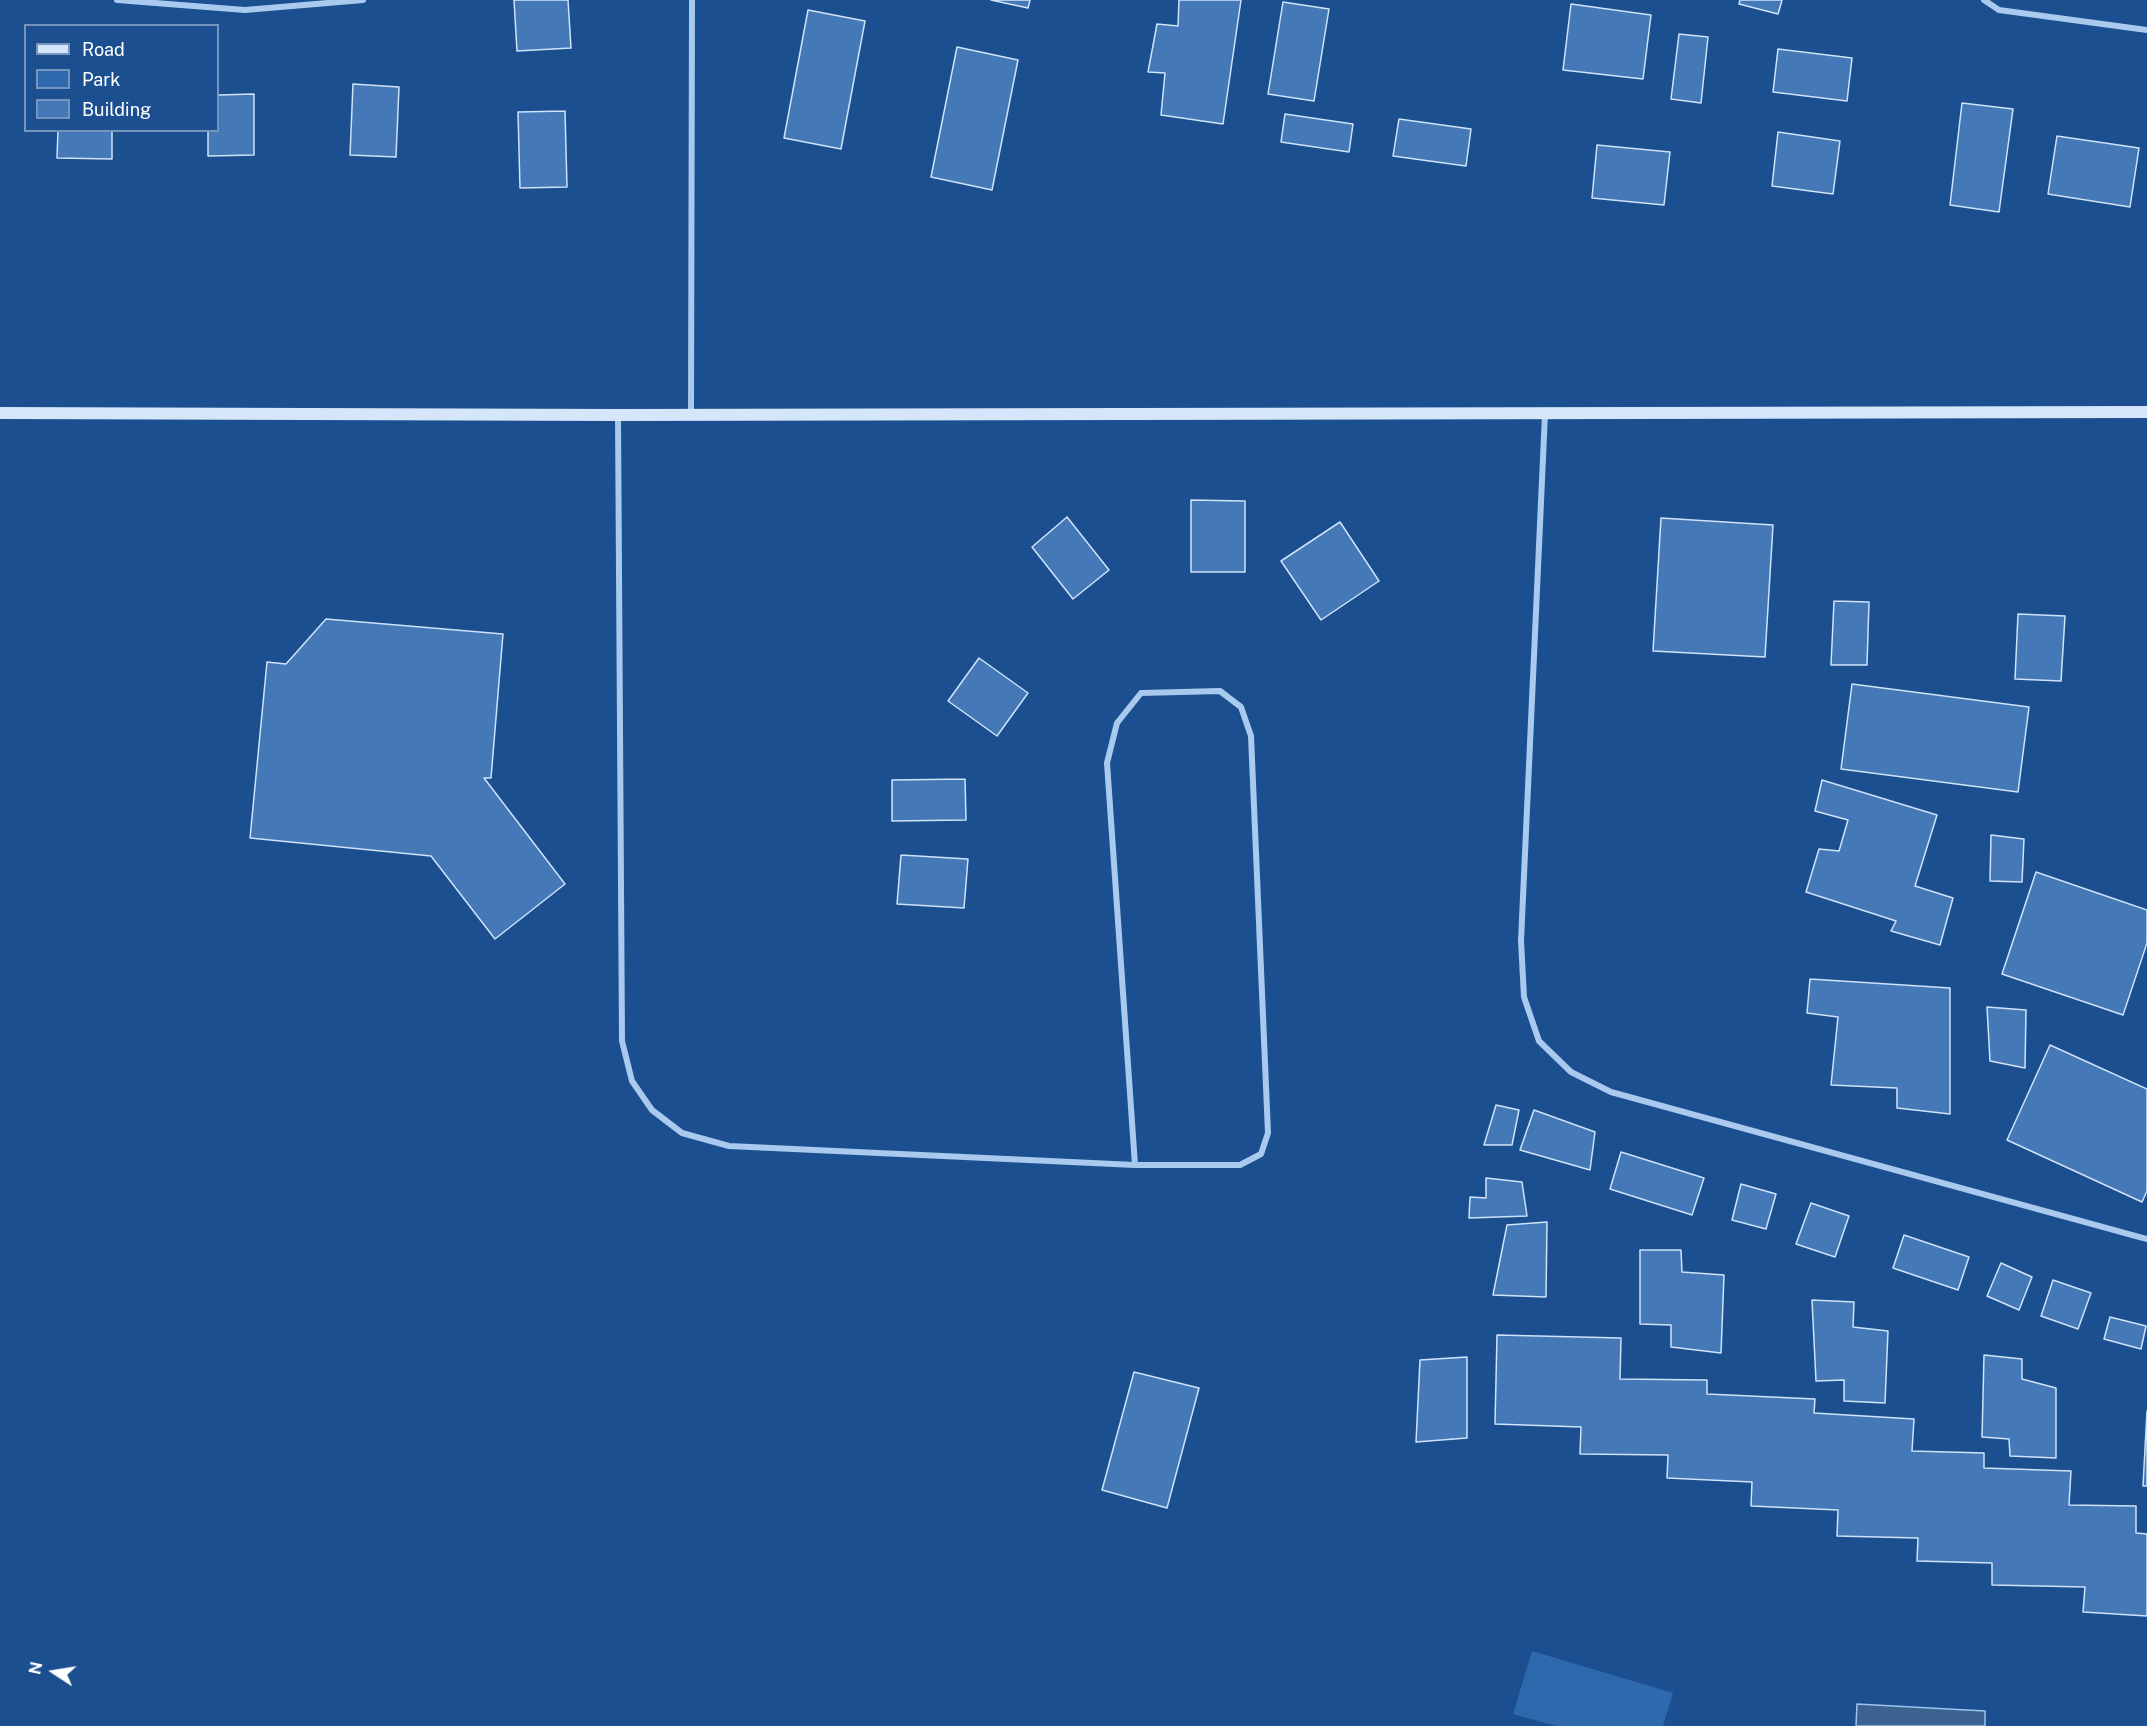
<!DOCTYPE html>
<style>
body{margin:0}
#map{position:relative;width:2147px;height:1726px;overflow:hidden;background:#1b4f8f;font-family:"Public Sans",sans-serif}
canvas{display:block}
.legend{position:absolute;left:24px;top:24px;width:195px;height:108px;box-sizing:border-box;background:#1b4f8f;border:2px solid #7695bc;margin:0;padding:8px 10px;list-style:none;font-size:18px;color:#fff}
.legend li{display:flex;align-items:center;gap:12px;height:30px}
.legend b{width:30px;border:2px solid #7695bc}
.north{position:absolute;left:24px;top:1642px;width:60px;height:60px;-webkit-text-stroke:4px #1b4f8f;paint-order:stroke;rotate:282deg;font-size:16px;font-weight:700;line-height:24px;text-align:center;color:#fff}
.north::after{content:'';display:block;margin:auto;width:21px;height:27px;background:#fff;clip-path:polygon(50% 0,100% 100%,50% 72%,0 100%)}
</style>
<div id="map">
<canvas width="2147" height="1726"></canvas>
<ul class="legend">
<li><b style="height:8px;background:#d6e6fa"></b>Road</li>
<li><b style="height:16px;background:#2e69ad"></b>Park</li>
<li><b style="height:16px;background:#4478b7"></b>Building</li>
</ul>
<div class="north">N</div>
</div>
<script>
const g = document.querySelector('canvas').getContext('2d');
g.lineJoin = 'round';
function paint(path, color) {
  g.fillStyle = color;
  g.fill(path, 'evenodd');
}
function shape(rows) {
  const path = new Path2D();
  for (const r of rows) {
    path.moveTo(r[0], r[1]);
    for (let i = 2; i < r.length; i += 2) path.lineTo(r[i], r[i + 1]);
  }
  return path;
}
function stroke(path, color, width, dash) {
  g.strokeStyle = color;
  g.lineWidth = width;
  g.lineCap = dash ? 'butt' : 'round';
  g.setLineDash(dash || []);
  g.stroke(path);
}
paint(shape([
 [1532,1651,1673,1693,1663,1726,1556,1726,1513,1714]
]), '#2e69ad');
const water = shape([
 [1857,1704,1985,1711,1985,1726,1856,1726,1857,1704]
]);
paint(water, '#3c6290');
stroke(water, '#9cc4f0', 1.5);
const building = shape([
 [514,0,568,0,571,48,517,51,514,0],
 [991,0,1030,0,1028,8,991,0],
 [1179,0,1241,0,1223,124,1161,115,1165,73,1148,72,1157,24,1178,26,1179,0],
 [1740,0,1782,0,1778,14,1739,4,1740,0],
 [1283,2,1329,9,1314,101,1268,94,1283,2],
 [1571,4,1651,15,1643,79,1563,70,1571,4],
 [808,10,865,21,841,149,784,138,808,10],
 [1679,34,1708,37,1701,103,1671,99,1679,34],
 [957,47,1018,60,992,190,931,177,957,47],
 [1778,49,1852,58,1847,101,1773,92,1778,49],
 [353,84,399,87,396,157,350,155,353,84],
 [254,94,254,155,208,156,208,130,218,130,218,95,254,94],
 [1962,103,2013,109,1999,212,1950,205,1962,103],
 [565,111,567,187,520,188,518,112,565,111],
 [1285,114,1353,124,1349,152,1281,142,1285,114],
 [1399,119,1471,129,1466,166,1393,156,1399,119],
 [58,130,112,130,112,159,57,158,58,130],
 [1778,132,1840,141,1833,194,1772,186,1778,132],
 [2057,136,2139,148,2130,207,2048,194,2057,136],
 [1597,145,1670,152,1664,205,1592,198,1597,145],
 [1191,500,1245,501,1245,572,1191,572,1191,500],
 [1067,517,1109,570,1073,599,1032,547,1067,517],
 [1661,518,1773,525,1765,657,1653,651,1661,518],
 [1340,522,1379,581,1321,620,1281,561,1340,522],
 [1834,601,1869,602,1867,665,1831,665,1834,601],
 [2018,614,2065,616,2061,681,2015,679,2018,614],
 [326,619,503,634,491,778,484,778,565,884,495,939,431,856,250,838,267,662,286,664,326,619],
 [979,658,1028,693,997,736,948,701,979,658],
 [1852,684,2029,707,2018,792,1841,769,1852,684],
 [965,779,966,820,892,821,892,780,965,779],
 [1822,780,1937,815,1915,886,1953,898,1940,945,1891,931,1896,921,1806,892,1819,849,1839,851,1848,820,1815,811,1822,780],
 [1991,835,2024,839,2022,882,1990,881,1991,835],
 [901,855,968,859,964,908,897,904,901,855],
 [2036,872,2147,910,2147,943,2123,1015,2002,974,2036,872],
 [1810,979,1950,988,1950,1114,1897,1108,1897,1088,1831,1085,1838,1017,1807,1013,1810,979],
 [1987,1007,2026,1010,2025,1068,1990,1061,1987,1007],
 [2050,1045,2147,1089,2147,1191,2142,1202,2007,1140,2050,1045],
 [1496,1105,1519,1110,1512,1145,1484,1145,1496,1105],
 [1534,1110,1595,1132,1590,1170,1520,1150,1534,1110],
 [1621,1152,1704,1178,1692,1215,1610,1189,1621,1152],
 [1486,1178,1522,1182,1527,1216,1469,1218,1470,1197,1486,1198,1486,1178],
 [1741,1184,1776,1194,1766,1229,1732,1220,1741,1184],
 [1811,1203,1849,1216,1835,1257,1796,1244,1811,1203],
 [1547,1222,1546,1297,1493,1295,1507,1225,1547,1222],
 [1904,1235,1969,1257,1958,1290,1893,1268,1904,1235],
 [1640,1250,1681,1250,1682,1272,1724,1275,1721,1353,1671,1347,1671,1325,1640,1324,1640,1250],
 [2001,1263,2032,1277,2019,1310,1987,1296,2001,1263],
 [2053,1280,2091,1293,2078,1329,2041,1316,2053,1280],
 [1812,1300,1854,1302,1853,1327,1888,1331,1885,1403,1844,1401,1844,1380,1816,1381,1812,1300],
 [2110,1317,2146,1326,2141,1349,2104,1339,2110,1317],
 [1497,1335,1621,1338,1620,1379,1707,1380,1707,1394,1815,1399,1814,1413,1914,1419,1912,1451,1984,1453,1984,1468,2071,1471,2069,1505,2136,1506,2136,1533,2147,1534,2147,1616,2083,1612,2085,1587,1992,1585,1992,1563,1917,1561,1918,1538,1837,1536,1838,1510,1751,1506,1752,1482,1667,1478,1668,1455,1580,1454,1581,1427,1495,1424,1497,1335],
 [1984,1355,2022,1359,2022,1379,2056,1388,2056,1458,2010,1456,2009,1439,1982,1437,1984,1355],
 [1467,1357,1467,1438,1416,1442,1420,1360,1467,1357],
 [1134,1372,1199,1388,1167,1508,1102,1490,1134,1372],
 [2147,1411,2147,1486,2143,1486,2147,1411]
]);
paint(building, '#4478b7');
stroke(building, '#cfe3fa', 1.5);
stroke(shape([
 [117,0,245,10,363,0],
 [1984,0,1999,10,2147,30],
 [691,414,692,0],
 [1545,414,1521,941,1524,997,1539,1041,1571,1072,1611,1092,2147,1239],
 [618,415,622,1041,632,1081,652,1110,682,1133,729,1146,1135,1165,1240,1165,1261,1154,1268,1133,1251,736,1241,707,1220,691,1141,693,1117,723,1107,763,1135,1165]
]), '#a9c9ee', 6);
stroke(shape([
 [0,413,618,415,2147,412]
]), '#d6e6fa', 12);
</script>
